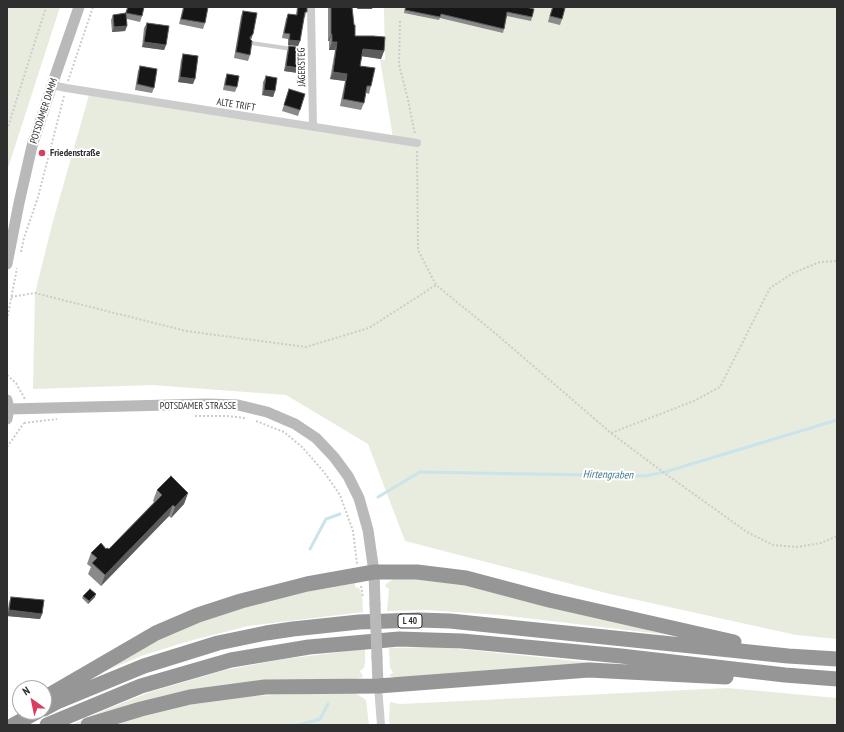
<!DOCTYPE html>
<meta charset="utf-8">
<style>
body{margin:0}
#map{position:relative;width:844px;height:732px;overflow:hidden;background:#fff;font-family:"PT Sans Narrow",sans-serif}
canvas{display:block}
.frame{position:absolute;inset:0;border:8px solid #2f2f2f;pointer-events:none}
.north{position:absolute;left:12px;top:680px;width:40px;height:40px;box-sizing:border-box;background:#fff;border:1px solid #acacac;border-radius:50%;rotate:327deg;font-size:11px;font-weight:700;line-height:16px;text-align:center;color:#2f2f2f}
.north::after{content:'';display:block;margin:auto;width:14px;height:18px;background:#dc3c5f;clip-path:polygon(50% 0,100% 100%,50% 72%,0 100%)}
</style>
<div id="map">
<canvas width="844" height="732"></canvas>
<div class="frame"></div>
<div class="north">N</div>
</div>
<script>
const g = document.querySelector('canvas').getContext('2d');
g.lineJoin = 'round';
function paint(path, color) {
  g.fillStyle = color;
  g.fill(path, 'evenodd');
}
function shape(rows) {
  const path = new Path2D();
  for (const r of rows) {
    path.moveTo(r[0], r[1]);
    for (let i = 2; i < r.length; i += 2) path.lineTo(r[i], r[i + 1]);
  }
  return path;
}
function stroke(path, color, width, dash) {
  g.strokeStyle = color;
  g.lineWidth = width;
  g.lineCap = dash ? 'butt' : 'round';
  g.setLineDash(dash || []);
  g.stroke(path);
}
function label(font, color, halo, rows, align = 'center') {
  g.font = font + ' "PT Sans Narrow",sans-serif';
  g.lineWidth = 4;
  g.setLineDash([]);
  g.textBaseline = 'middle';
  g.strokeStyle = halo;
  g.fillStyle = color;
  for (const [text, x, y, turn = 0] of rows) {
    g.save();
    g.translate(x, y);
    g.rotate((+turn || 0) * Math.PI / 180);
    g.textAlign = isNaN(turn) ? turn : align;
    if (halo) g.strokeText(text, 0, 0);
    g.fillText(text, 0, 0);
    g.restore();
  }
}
paint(shape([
 [7,7,60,7,7,171],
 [384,7,837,7,837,639,796,635,610,594,405,541,368,444,286,395,152,385,33,389,35,293,53,221,89,95,393,138,380,59,385,60],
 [435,578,669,635,500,615,426,610,387,611,389,589,385,586,387,583,394,579],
 [355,582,355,587,359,588,362,594,363,612,248,626,189,641,144,655,85,679,169,632,279,594],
 [435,647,470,650,634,667,402,677,392,677,389,675,393,673,390,667,389,648],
 [365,649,365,663,364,668,360,671,363,677,356,679,123,709,76,725,73,724,105,710,150,692,225,670,284,659],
 [727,688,837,698,837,725,390,725,389,721,390,702,400,704],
 [354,692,366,700,369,725,105,725,165,708,250,696]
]), '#e7ecde');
stroke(shape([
 [378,497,420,472,645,476,665,472,837,420],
 [310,549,326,519,340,514],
 [299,725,320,719,328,704]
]), '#cbe3ea', 3);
stroke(shape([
 [400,21,399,64,408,100,415,134],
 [68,81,93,7],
 [7,130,46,7],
 [417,151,418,250,436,285,495,333,611,433,663,472,747,532,773,545,797,547,821,543,837,536],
 [21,252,24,238,38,197,64,96],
 [11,297,35,293,186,331,306,347,369,328,436,285],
 [7,320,17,268],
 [7,375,16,383,25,399],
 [195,416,227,416,245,418],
 [256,421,284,432,302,447,324,472,340,495,353,531,357,564],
 [24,423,57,419],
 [611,433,694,401,720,387,770,288,793,273,820,262,837,261],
 [7,447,24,423],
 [361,586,363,597]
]), '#ccc', 2, [2, 2]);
stroke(shape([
 [251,43,292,49]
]), '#ccc', 4);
stroke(shape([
 [311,7,313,127],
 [52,85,66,88,417,143],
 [378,686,381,725]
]), '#ccc', 8);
stroke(shape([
 [7,264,19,203,32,146,52,85,79,7],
 [7,400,9,409,7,419],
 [9,409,208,404,238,405,267,412,295,424,316,438,334,457,348,476,359,498,368,530,374,572,375,604],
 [377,657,378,686]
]), '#b9b9b9', 11);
stroke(shape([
 [44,698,156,633,198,615,241,601,307,584,374,572,417,572,466,578,549,600,734,642],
 [44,709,59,701,144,666,218,643,266,633,293,629,359,622,419,620,450,621,788,656,837,659],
 [13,725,37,712],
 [47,725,141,686,231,660,309,647,399,639,462,641,621,656,785,675,837,679],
 [88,725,141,709,190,697,265,687,378,686,589,670,726,677]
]), '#969696', 15);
stroke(shape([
 [375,604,377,657]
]), '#b9b9b9', 11);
paint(shape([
 [127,7,142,16,140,22,127,19,127,26,125,31,112,32,111,20,113,15,125,14],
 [183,7,205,23,203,29,179,24],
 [297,7,307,7,305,17,304,17,300,41,298,46,288,45,288,39,282,38,286,19,288,14,296,15],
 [328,7,352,7,355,36,384,51,381,59,362,56,360,66,371,86,369,94,366,93,364,103,361,110,340,106,345,81,330,79,335,50,329,50,329,41,328,41],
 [405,7,526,7,532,17,531,21,507,16,503,33,440,18,439,20,404,13],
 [552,7,562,19,560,25,548,22],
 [243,11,251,40,250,55,248,61,234,58,241,16],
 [147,23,166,45,164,50,142,47,144,28],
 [289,46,300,68,298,73,284,71,287,52],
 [183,54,193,84,178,82,181,60],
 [140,66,154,88,152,93,135,90,138,71],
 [227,74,237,87,235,92,223,90,225,79],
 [266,76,275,91,273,97,262,95,263,82],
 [289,89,300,110,298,116,282,111],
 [157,490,188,493,184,504,171,518,169,516,101,586,88,574,91,567,87,564,91,553,106,549,109,549,154,502,153,501],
 [83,596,95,597,88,604,82,598],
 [11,597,42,614,40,619,7,616,9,602]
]), '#8a8a8a');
paint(shape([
 [358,7,373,7,372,9,357,9],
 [127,26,125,31,112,32,114,27],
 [253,34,251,40,248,42,250,37],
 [331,34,332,34,329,41,328,41],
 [289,40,300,41,298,46,288,45],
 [144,42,166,45,164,50,142,47],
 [332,42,337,42,335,50,329,50],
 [363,49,384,51,381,59,360,56],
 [286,66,300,68,298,73,284,71],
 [333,72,347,74,345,81,330,79],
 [180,77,195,79,193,84,178,82],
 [264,90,275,91,273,97,262,95],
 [188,493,184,504,171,518,175,507],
 [173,505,169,516,101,586,105,575],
 [96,594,95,597,88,604,89,601],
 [9,610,42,614,40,619,7,616]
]), '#5c5c5c');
const building = shape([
 [128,7,144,7,142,16,126,13,128,7],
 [184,7,208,7,205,23,181,19,184,7],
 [298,7,307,7,307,12,305,12,300,41,289,40,290,34,284,33,288,14,297,15,298,7],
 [331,7,352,7,354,25,355,25,355,36,373,36,385,37,384,51,363,49,360,66,375,68,371,86,367,86,364,103,343,99,347,74,333,72,337,42,332,42,332,34,331,34,331,7],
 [406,7,526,7,534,9,532,17,507,12,504,29,441,14,440,17,405,10,406,7],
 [553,7,559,7,565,8,562,19,550,16,553,7],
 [243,11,257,13,253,34,250,37,250,39,252,41,250,55,236,52,243,11],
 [126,13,127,26,114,27,113,15,126,13],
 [147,23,169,26,166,45,144,42,147,23],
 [289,46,303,48,300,68,286,66,289,46],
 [183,54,198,56,195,79,180,77,183,54],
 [140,66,157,69,154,88,137,84,140,66],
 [227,74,239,76,237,87,225,85,227,74],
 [266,76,277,78,275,91,264,90,266,76],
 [289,89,305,94,300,110,284,105,289,89],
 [171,476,188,493,175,507,173,505,105,575,92,563,97,558,91,553,101,543,106,549,107,548,109,549,162,495,157,490,171,476],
 [90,589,96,594,89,601,83,596,90,589],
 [11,597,44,600,42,614,9,610,11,597]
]);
paint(building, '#161616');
stroke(building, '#5c5c5c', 1);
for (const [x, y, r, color] of [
 [42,153,4,"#dc3c5f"]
]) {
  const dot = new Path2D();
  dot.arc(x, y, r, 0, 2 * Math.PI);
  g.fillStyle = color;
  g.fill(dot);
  stroke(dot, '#fff', 1.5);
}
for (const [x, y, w] of [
 [410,621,24]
]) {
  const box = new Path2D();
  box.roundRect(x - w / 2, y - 7, w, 14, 3);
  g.fillStyle = '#fff';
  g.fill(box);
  stroke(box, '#2f2f2f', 1);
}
label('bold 9px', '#2f2f2f', null, [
 ["L 40",410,621]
]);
label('10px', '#2f2f2f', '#fff', [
 ["JÄGERSTEG",302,67,-91],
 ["ALTE TRIFT",236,105,9],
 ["POTSDAMER DAMM",44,111,-72],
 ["POTSDAMER STRASSE",198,406]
]);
label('bold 10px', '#2f2f2f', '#fff', [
 ["Friedenstraße",50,153]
], 'left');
label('italic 11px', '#417b8d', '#fff', [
 ["Hirtengraben",608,475,1]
]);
</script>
